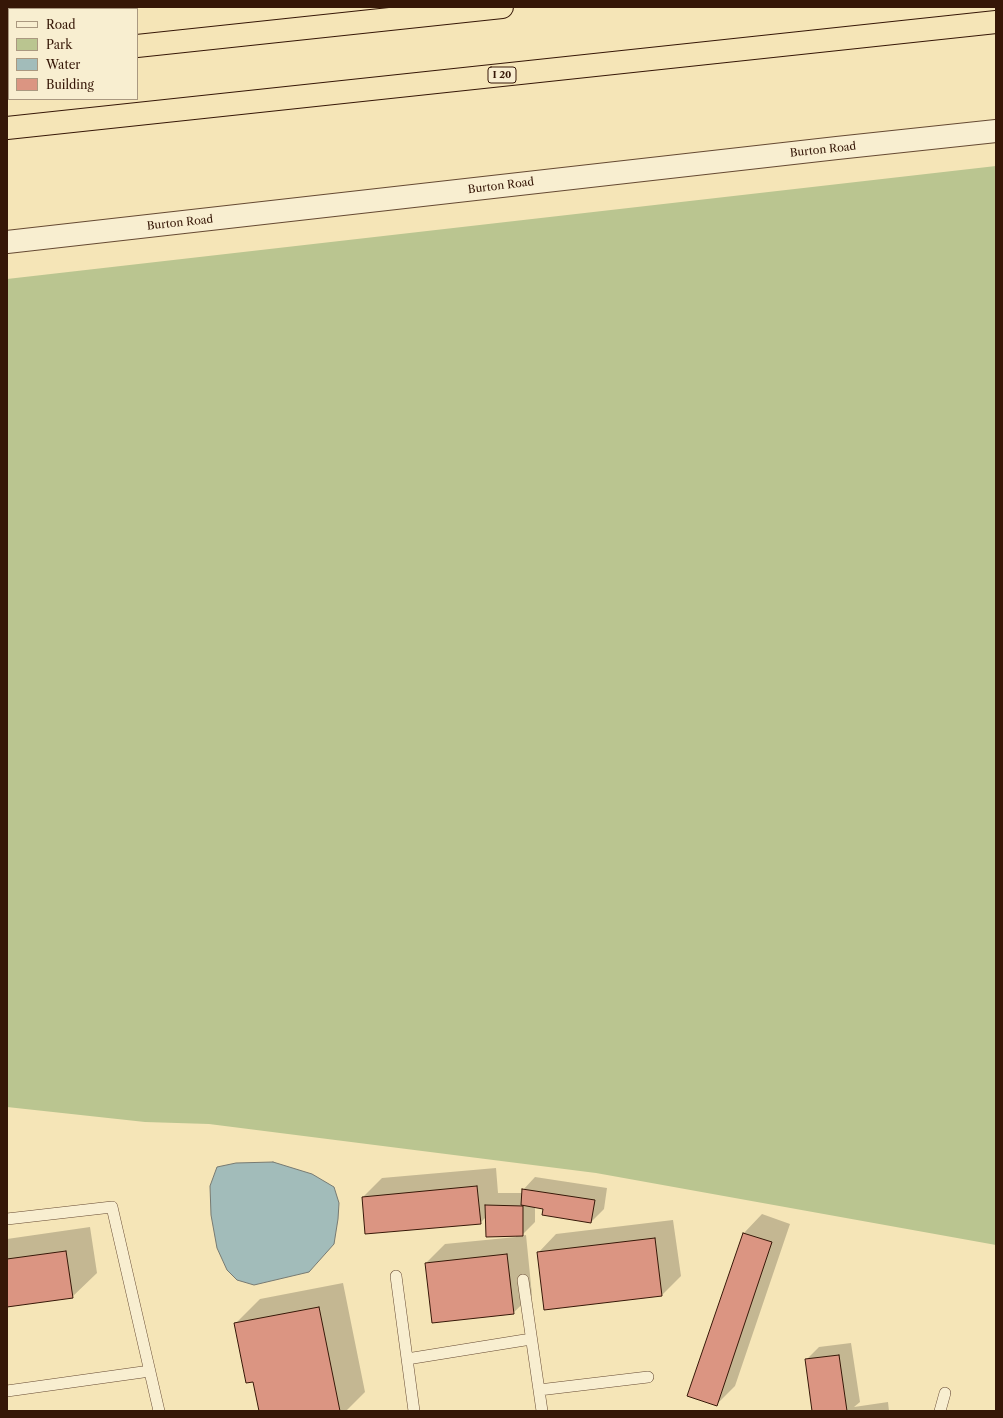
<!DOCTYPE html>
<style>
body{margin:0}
#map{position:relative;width:1003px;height:1418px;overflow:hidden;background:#f5e5b7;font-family:"Libre Caslon Text",serif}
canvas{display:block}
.frame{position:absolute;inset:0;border:8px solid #361707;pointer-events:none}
.legend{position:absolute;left:8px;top:8px;width:130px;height:92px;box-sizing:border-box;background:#f8eed0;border:1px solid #aa9880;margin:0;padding:5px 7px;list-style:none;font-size:12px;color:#361707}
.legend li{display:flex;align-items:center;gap:8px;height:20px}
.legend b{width:20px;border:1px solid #aa9880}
</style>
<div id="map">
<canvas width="1003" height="1418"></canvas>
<div class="frame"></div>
<ul class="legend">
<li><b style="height:5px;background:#f8eed0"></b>Road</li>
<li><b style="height:11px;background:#bac590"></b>Park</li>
<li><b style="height:11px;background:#a2bcba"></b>Water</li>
<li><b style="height:11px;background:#db9582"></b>Building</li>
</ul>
</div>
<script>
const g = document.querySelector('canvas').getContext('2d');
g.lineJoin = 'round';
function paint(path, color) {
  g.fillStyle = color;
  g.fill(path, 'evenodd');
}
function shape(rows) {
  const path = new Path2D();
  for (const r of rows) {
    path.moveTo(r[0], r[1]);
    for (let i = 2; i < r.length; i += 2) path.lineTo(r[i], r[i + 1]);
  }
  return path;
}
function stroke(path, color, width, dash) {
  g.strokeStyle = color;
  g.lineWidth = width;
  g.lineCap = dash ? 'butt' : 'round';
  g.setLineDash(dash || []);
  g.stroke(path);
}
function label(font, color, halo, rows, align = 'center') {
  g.font = font + ' "Libre Caslon Text",serif';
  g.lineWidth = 4;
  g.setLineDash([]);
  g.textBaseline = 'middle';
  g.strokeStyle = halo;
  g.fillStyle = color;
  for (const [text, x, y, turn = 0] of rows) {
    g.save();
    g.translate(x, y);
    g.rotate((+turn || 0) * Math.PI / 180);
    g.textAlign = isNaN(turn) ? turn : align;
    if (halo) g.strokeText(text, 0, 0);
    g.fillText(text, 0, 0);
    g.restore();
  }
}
paint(shape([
 [996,166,996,1245,596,1173,209,1124,145,1122,7,1107,7,279]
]), '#bac590');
const water = shape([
 [273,1162,312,1174,334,1187,339,1203,338,1219,334,1244,309,1272,254,1285,237,1280,227,1270,217,1248,211,1215,210,1186,217,1167,236,1163,273,1162]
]);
paint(water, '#a2bcba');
stroke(water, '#777a72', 1);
paint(shape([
 [496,1168,498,1193,523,1193,523,1190,535,1177,607,1188,604,1209,591,1222,535,1206,535,1222,521,1236,526,1235,532,1295,513,1313,426,1263,445,1244,516,1237,516,1235,486,1217,480,1223,363,1197,382,1178],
 [762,1214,790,1224,735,1386,716,1405,688,1395,744,1233],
 [673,1220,681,1276,662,1295,538,1253,556,1234],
 [90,1227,97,1273,72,1297,7,1306,7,1239],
 [343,1283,365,1392,346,1411,260,1411,254,1380,235,1324,260,1299],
 [851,1343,860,1402,854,1407,888,1402,889,1411,813,1411,806,1360,819,1347]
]), '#0003');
const building = shape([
 [477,1186,481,1224,365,1234,362,1197,477,1186],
 [522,1189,595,1200,591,1223,542,1215,543,1209,521,1205,522,1189],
 [485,1205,523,1206,523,1236,486,1237,485,1205],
 [743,1233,772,1242,717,1406,687,1396,743,1233],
 [655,1238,662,1296,544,1310,537,1252,655,1238],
 [66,1251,73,1298,7,1307,7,1259,66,1251],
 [507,1254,514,1314,432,1323,425,1263,507,1254],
 [319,1307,340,1411,259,1411,253,1382,246,1383,234,1323,319,1307],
 [839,1355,847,1411,812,1411,805,1359,839,1355]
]);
paint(building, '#db9582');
stroke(building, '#361707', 1);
const service = shape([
 [7,1219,112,1207,159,1411],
 [396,1276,414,1411],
 [523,1280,542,1411],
 [407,1359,531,1339],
 [539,1390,648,1377],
 [7,1391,150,1371],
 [940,1411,945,1393]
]);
const minor = shape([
 [7,242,837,148,996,131]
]);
const motorway = shape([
 [137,46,502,7],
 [7,60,9,59],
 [7,128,996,22]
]);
stroke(service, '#664a33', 12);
stroke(minor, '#664a33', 24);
stroke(motorway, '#361707', 24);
stroke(service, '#f8eed0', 11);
stroke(minor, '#f8eed0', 22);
stroke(motorway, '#f5e5b7', 22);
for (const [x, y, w] of [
 [502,75,28]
]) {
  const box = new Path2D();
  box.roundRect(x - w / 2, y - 8, w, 16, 3);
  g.fillStyle = '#f8eed0';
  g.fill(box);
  stroke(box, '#361707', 1);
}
label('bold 10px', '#361707', null, [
 ["I 20",502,75]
]);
label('11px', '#361707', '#f8eed0', [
 ["Burton Road",823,150,-6],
 ["Burton Road",501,186,-7],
 ["Burton Road",180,223,-6]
]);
</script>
